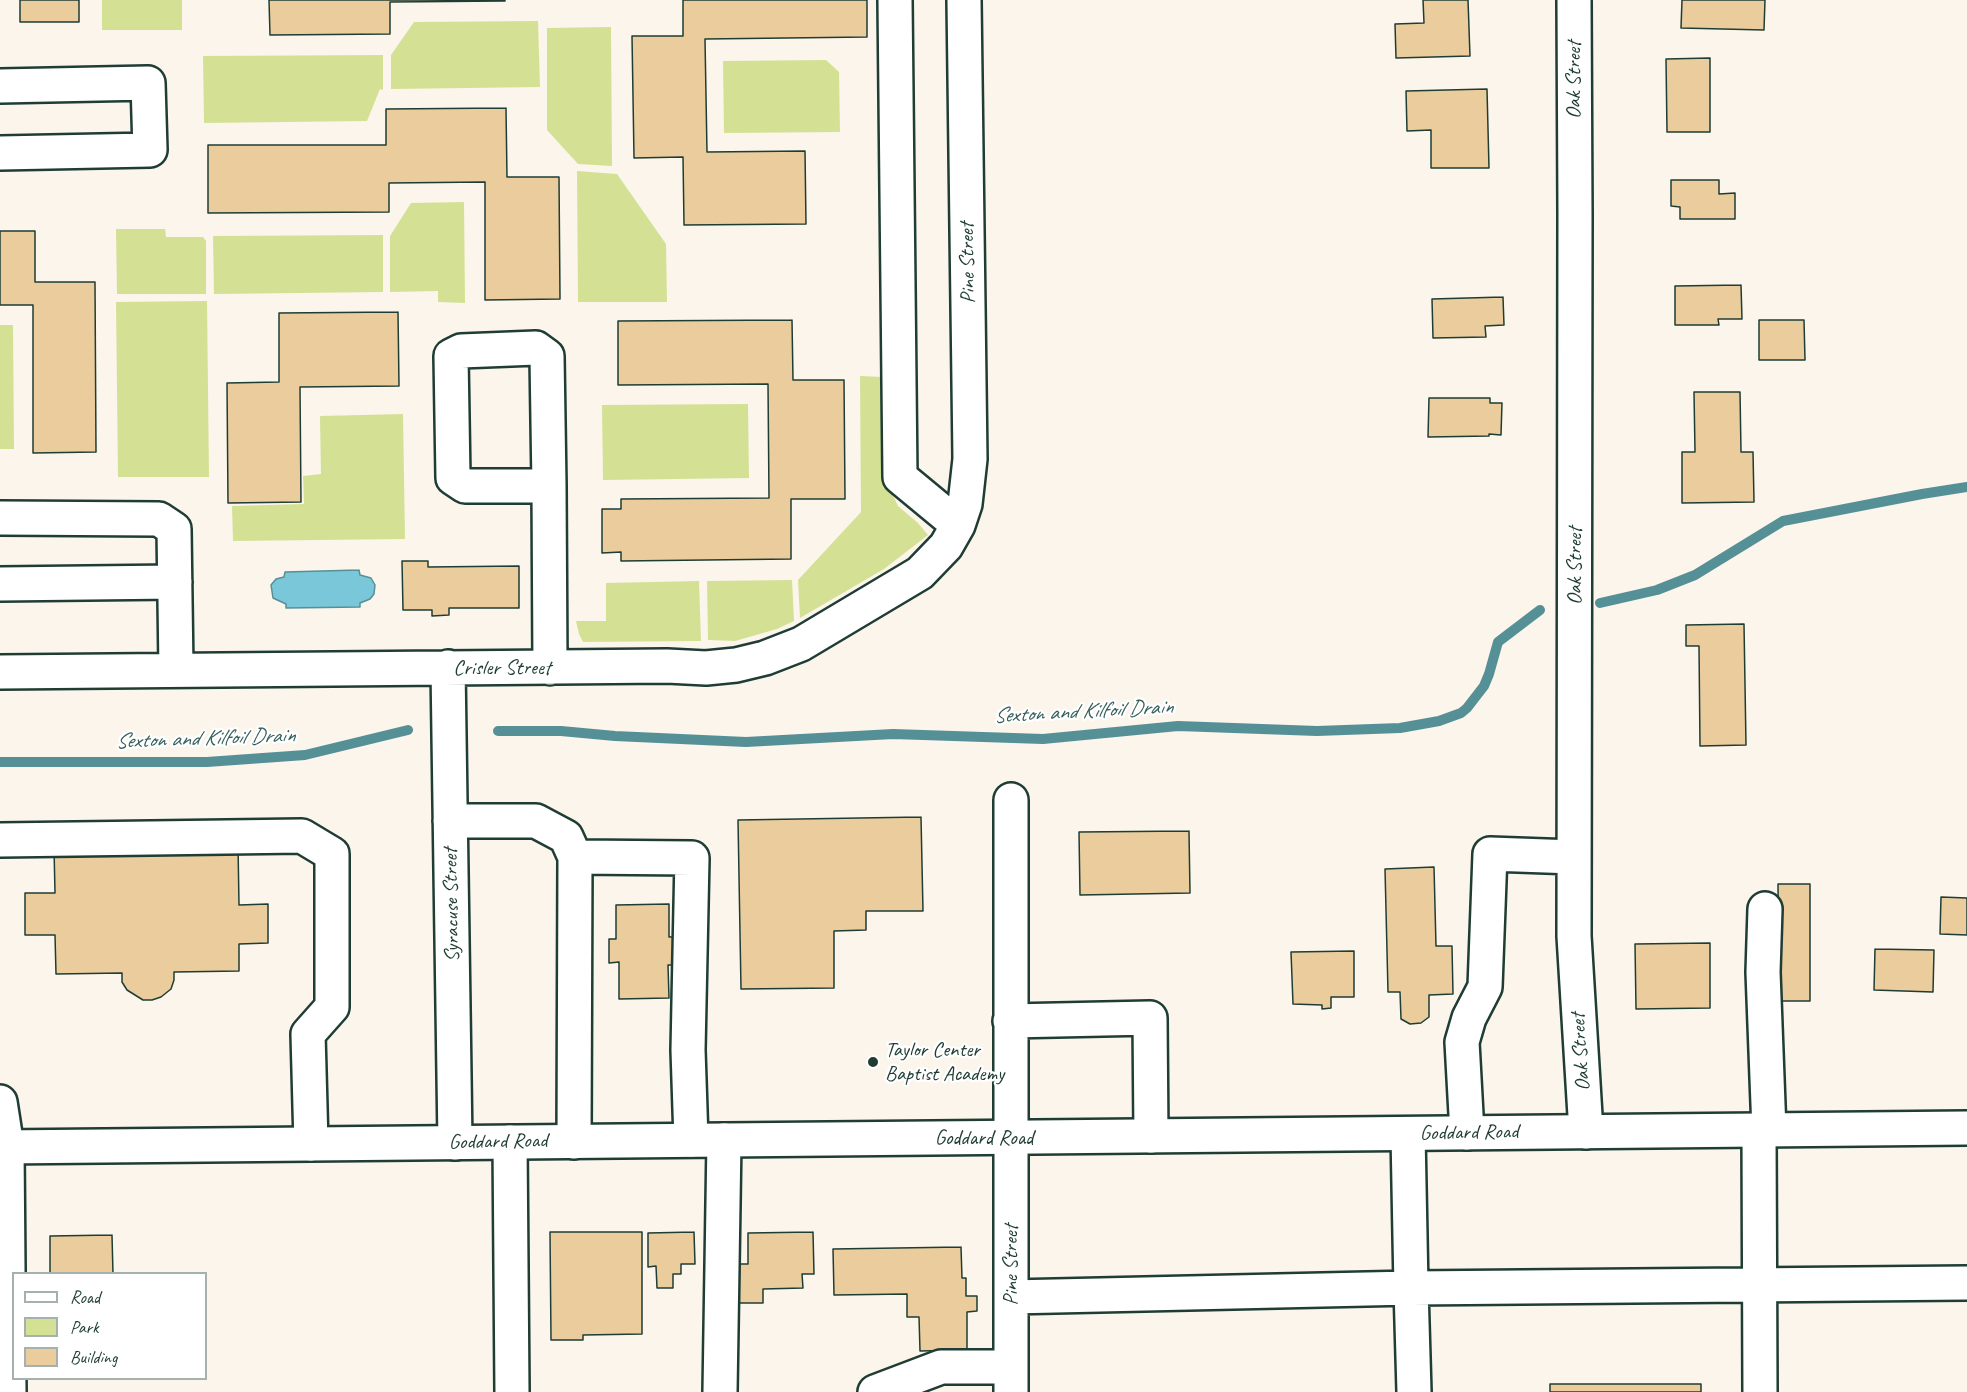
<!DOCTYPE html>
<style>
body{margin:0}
#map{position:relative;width:1967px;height:1392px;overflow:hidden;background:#fbf5eb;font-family:Caveat,sans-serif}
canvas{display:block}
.legend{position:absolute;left:12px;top:1272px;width:195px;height:108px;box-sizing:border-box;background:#fff;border:2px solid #a5b1ae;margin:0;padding:8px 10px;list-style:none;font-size:18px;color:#1f3d34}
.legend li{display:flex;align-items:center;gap:12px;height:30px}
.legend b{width:30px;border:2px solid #a5b1ae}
</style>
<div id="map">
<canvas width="1967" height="1392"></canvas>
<ul class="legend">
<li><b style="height:8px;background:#fff"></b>Road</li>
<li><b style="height:16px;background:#d4e194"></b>Park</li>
<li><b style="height:16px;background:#eacc9d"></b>Building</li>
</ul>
</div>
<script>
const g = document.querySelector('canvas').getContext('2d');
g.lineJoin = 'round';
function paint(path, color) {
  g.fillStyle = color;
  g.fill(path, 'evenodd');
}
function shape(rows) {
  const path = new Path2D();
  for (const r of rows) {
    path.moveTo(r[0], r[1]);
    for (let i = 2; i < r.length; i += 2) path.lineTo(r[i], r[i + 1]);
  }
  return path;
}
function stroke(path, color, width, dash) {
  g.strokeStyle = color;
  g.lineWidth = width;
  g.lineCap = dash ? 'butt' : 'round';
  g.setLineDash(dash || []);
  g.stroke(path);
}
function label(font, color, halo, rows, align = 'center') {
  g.font = font + ' Caveat,sans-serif';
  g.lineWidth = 4.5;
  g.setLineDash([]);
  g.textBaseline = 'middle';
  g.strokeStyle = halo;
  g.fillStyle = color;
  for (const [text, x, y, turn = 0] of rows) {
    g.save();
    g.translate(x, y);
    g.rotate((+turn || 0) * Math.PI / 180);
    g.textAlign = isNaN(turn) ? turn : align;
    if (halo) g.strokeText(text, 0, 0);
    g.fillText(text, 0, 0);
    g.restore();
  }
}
paint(shape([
 [102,0,182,0,182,30,102,30],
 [538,21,540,87,391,89,391,55,414,22],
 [611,27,612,166,578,164,547,130,547,28],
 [383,55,383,90,380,89,367,121,204,123,203,56],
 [826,60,839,72,840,132,724,133,723,61],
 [577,171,617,174,666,244,667,302,578,302],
 [464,202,465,303,438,302,438,291,390,292,390,236,411,203],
 [116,229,165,229,166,237,203,237,206,241,206,294,117,294],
 [383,235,383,292,214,294,213,236],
 [207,301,209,477,118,477,116,302],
 [0,325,13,325,14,449,0,449],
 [860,376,882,377,882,464,884,477,898,506,918,523,928,535,884,569,800,618,798,580,861,512],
 [748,404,749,478,603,480,602,405],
 [403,414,405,539,233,541,232,506,304,504,303,476,321,474,320,416],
 [792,580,794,621,777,629,735,641,708,640,707,581],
 [699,581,701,641,583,642,579,634,576,621,606,621,606,583]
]), '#d4e194');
const water = shape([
 [359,570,360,575,371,578,375,585,374,594,370,599,360,603,360,607,286,608,286,604,273,598,271,585,276,579,284,577,285,572,359,570]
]);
paint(water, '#7ac7d9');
stroke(water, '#569097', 1.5);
stroke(shape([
 [1600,603,1657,590,1695,575,1783,521,1922,494,1967,487],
 [498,731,561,731,615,736,746,742,893,734,1043,739,1178,726,1317,731,1400,728,1439,721,1461,713,1467,708,1484,686,1489,674,1498,642,1540,610],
 [0,762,207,762,305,755,408,730]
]), '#569097', 10);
const building = shape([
 [20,0,79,0,79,22,20,22,20,0],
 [269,0,505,0,505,1,390,2,390,34,270,35,269,0],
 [683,0,867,0,867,37,705,39,707,152,805,151,806,224,684,225,683,157,634,158,632,36,683,36,683,0],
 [1423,0,1468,0,1470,56,1396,58,1395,24,1424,23,1423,0],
 [1682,0,1765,0,1764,30,1681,28,1682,0],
 [1710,58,1710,132,1667,132,1666,59,1710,58],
 [1487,89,1489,168,1431,168,1431,130,1407,131,1406,91,1487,89],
 [506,108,507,177,559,177,560,299,485,300,485,182,389,183,389,212,208,213,208,145,386,145,386,109,506,108],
 [1671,180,1719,180,1719,194,1735,193,1735,219,1680,219,1680,207,1671,206,1671,180],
 [0,231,35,231,35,282,95,282,96,452,33,453,33,305,0,305,0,231],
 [1741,285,1742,319,1718,319,1719,325,1675,325,1675,286,1741,285],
 [1503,297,1504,325,1485,326,1486,337,1433,338,1432,299,1503,297],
 [398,312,399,386,300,387,301,502,228,503,227,383,279,382,279,313,398,312],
 [792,320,793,380,844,380,845,499,791,499,791,559,621,561,621,552,602,553,602,509,621,509,621,499,769,498,768,384,618,385,618,321,792,320],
 [1759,320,1804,320,1805,360,1759,360,1759,320],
 [1694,392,1740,392,1741,452,1753,452,1754,502,1682,503,1682,452,1695,452,1694,392],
 [1429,398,1490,398,1490,403,1502,403,1501,435,1489,434,1489,436,1428,437,1429,398],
 [402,561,428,561,428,567,519,566,519,608,449,608,449,615,432,616,432,610,403,610,402,561],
 [1744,624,1746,745,1700,746,1699,646,1686,646,1686,625,1744,624],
 [921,817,923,911,866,911,866,930,834,931,834,988,741,989,738,820,921,817],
 [1189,831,1190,893,1080,895,1079,832,1189,831],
 [238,845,239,905,268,904,268,943,239,944,239,971,174,972,174,980,171,989,161,997,152,1000,143,1000,127,990,122,982,122,973,56,974,55,935,25,935,25,893,55,893,54,848,238,845],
 [1434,867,1436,946,1452,946,1453,994,1429,995,1429,1017,1421,1023,1410,1024,1401,1019,1400,992,1388,992,1385,869,1434,867],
 [1778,884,1810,884,1810,1001,1779,1001,1778,884],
 [1941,897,1967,898,1967,935,1940,934,1941,897],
 [669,904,669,937,704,936,704,965,668,965,669,998,619,999,619,962,609,963,609,939,616,939,616,905,669,904],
 [1710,943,1710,1008,1636,1009,1635,944,1710,943],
 [1875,949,1934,950,1933,992,1874,990,1875,949],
 [1354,951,1354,997,1331,997,1331,1008,1322,1009,1322,1005,1293,1004,1291,952,1354,951],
 [550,1232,642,1232,642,1334,583,1335,583,1340,551,1340,550,1232],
 [694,1232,695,1264,681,1264,681,1274,673,1274,673,1288,657,1288,656,1266,648,1267,648,1233,694,1232],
 [813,1232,814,1274,802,1274,803,1288,763,1289,763,1303,734,1303,733,1264,748,1264,748,1233,813,1232],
 [112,1235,113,1274,50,1274,50,1236,112,1235],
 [961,1247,962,1278,966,1278,966,1296,977,1296,977,1311,967,1312,967,1350,920,1351,919,1317,907,1317,907,1294,834,1295,833,1249,961,1247],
 [1550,1384,1701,1384,1701,1392,1550,1392,1550,1384]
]);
paint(building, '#eacc9d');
stroke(building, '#1f3d34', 1.5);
const minor = shape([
 [895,0,900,477,958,525],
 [1574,0,1575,214,1574,936,1586,1132],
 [0,86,148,83,150,150,0,153],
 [549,486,465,486,453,478,451,356,461,351,536,348,547,356,549,486,550,668],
 [0,518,159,519,174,529,176,670],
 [0,584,175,582],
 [448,667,455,1143],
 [0,672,667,666,706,668,736,665,765,658,801,644,920,573,946,546,958,525,965,504,970,459,964,0],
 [1011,800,1011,1392],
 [450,821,536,821,566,837,575,857,574,1142],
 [0,840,302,836,332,854,332,1007,308,1034,311,1144],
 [575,857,692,858,688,1050,691,1140],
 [1765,909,1763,972,1769,1131],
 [1010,1021,1150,1018,1151,1136],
 [0,1102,7,1147,9,1392],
 [1759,1131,1760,1392],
 [1467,1133,1462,1042,1469,1018,1485,987,1490,854,1574,857],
 [1408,1134,1411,1288,1967,1283],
 [510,1142,512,1392],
 [1011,1297,1411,1288,1414,1392],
 [720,1392,724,1140],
 [875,1392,941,1367,1011,1367]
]);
const major = shape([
 [0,1147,1967,1128]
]);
stroke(minor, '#1f3d34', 38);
stroke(major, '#1f3d34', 38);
stroke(minor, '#fff', 33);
stroke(major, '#fff', 33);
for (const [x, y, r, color] of [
 [873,1062,6,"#1f3d34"]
]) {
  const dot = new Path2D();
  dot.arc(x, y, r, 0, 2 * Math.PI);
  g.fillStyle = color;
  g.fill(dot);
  stroke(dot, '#fff', 2);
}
label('21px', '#1f3d34', '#fff', [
 ["Oak Street",1574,80,-90],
 ["Pine Street",968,263,-91],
 ["Oak Street",1575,566,-90],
 ["Crisler Street",502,668],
 ["Syracuse Street",452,905,-91],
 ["Oak Street",1581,1052,-94],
 ["Goddard Road",1469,1133,-1],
 ["Goddard Road",984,1138],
 ["Goddard Road",498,1142,-1],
 ["Pine Street",1011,1265,-90]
]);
label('21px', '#1f3d34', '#fff', [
 ["Taylor Center",885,1050],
 ["Baptist Academy",885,1074]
], 'left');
label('italic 22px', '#36605d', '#fff', [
 ["Sexton and Kilfoil Drain",1083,712,-3],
 ["Sexton and Kilfoil Drain",205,739,-2]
]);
</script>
